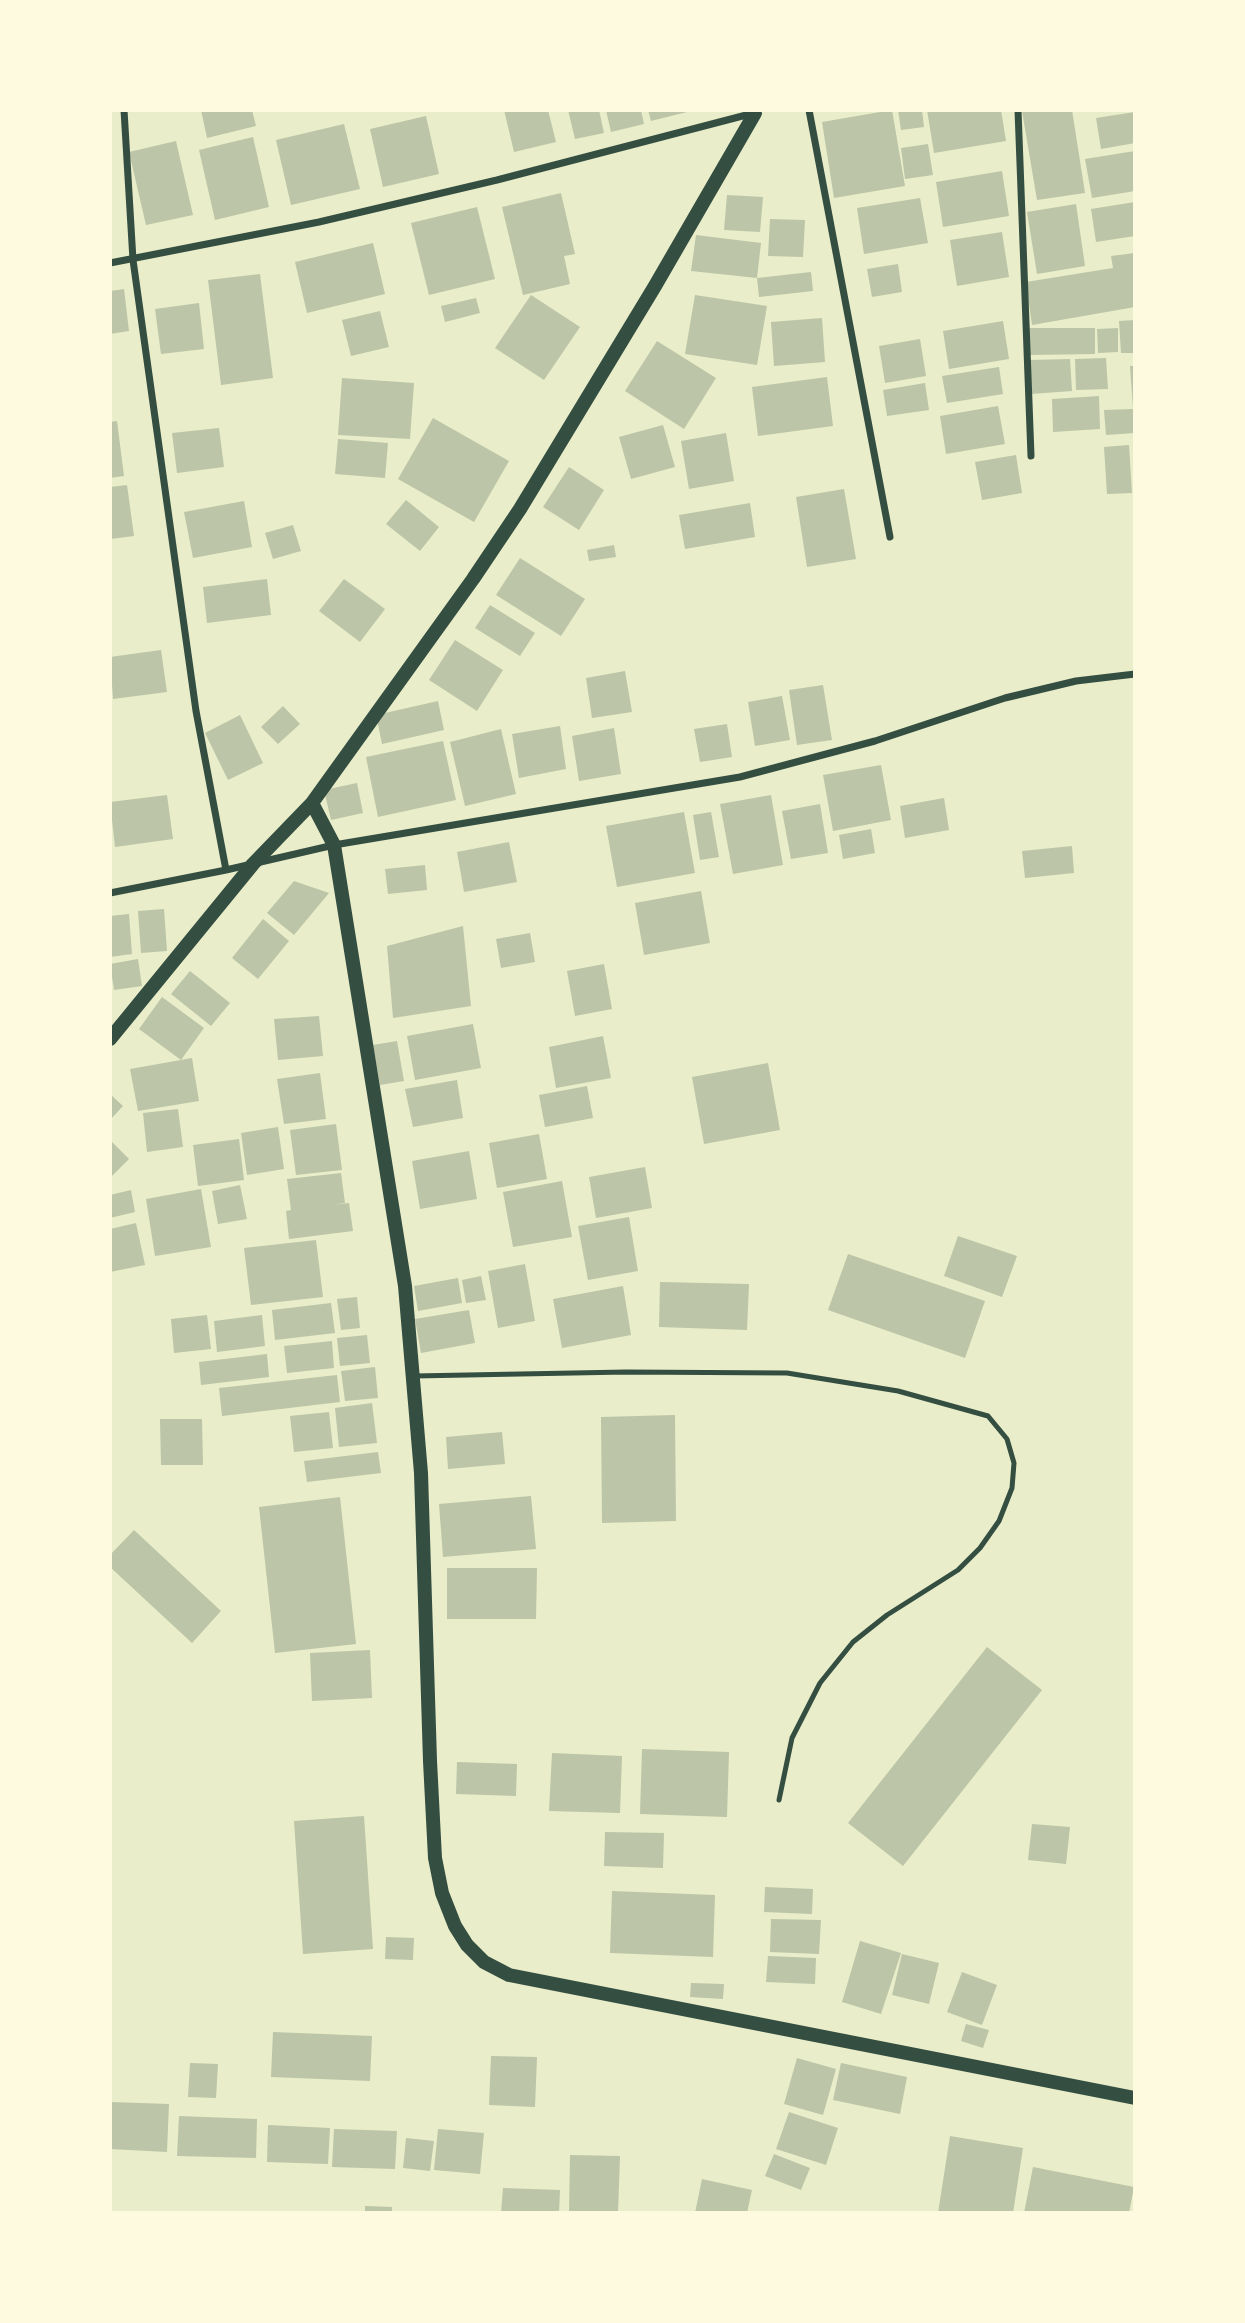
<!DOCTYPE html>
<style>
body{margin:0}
#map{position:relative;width:1245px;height:2323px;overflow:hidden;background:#e9edc9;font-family:"Roboto Condensed",sans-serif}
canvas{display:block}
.frame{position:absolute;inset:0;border:112px solid #fefae0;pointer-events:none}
</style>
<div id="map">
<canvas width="1245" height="2323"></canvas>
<div class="frame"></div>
</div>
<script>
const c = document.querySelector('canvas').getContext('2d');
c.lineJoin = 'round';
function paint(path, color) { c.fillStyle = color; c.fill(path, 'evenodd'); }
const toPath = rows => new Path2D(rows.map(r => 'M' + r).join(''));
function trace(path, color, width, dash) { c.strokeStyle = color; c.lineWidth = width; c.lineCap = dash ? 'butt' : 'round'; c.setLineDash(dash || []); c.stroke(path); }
const building = toPath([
 [201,110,252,110,256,126,207,138],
 [504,110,548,110,556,142,514,152],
 [568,110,599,110,604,133,575,139],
 [606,110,641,110,644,124,611,132],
 [648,110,691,110,691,111,651,121],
 [892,110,905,186,834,198,822,122],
 [898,110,922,110,924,127,901,130],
 [927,110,1001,110,1006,141,934,153],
 [1072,110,1085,193,1037,200,1022,111],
 [1135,112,1135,143,1101,149,1096,118],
 [426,116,439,174,383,187,370,129],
 [344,124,360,189,291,205,276,140],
 [253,137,269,207,215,220,199,150],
 [176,141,193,215,146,225,129,152],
 [928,144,933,175,905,179,901,148],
 [1135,151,1135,191,1092,198,1085,159],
 [1002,171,1009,216,943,227,936,182],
 [561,193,575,254,564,256,570,284,523,295,502,207],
 [727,195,763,197,760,232,724,230],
 [920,198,928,243,864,254,857,208],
 [1135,202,1135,236,1096,242,1091,209],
 [1076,204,1085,266,1037,274,1027,212],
 [477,207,495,279,429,295,411,223],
 [770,219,805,220,803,257,768,256],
 [1002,232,1009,277,957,286,950,240],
 [696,235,761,243,757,278,691,271],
 [373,243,385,294,307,313,295,262],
 [1135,253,1135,307,1032,325,1026,282,1113,268,1111,256],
 [898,264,902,292,872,297,867,269],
 [811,272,813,291,759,297,757,278],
 [260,274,273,378,221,385,208,280],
 [124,289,129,331,110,334,110,291],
 [531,295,580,327,544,380,495,348],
 [695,295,767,306,757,365,685,354],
 [476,298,480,313,445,322,441,306],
 [199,303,204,349,161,354,155,309],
 [380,311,389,347,351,356,342,320],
 [822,318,825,362,774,366,771,322],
 [1135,320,1135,353,1121,353,1119,321],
 [1003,321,1009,359,949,369,943,331],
 [1029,328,1095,328,1095,354,1029,355],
 [1118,328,1118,352,1098,353,1097,329],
 [920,339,926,376,885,383,879,346],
 [657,341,716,378,684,429,625,391],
 [1106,358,1108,389,1076,390,1075,359],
 [1070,359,1072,391,1031,394,1030,360],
 [1130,366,1135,366,1135,433,1106,435,1104,410,1133,409],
 [999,367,1003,394,947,403,942,376],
 [827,377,833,426,758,436,752,387],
 [342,378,414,383,410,439,338,435],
 [925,383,929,410,887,416,883,390],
 [1099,396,1100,429,1053,432,1052,399],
 [998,406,1005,444,946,454,940,416],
 [433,418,509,461,474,522,398,479],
 [117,421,124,476,110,478,110,422],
 [663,425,675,467,631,479,619,437],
 [219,428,224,467,177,473,172,433],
 [726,433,734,481,689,489,681,441],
 [338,439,388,443,385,478,335,474],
 [1129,445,1132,493,1107,494,1104,447],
 [1016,455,1022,493,982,500,975,462],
 [569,467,604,490,579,530,543,507],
 [127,485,134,536,110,539,110,487],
 [844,489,856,559,807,567,796,497],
 [406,500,439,527,420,551,386,524],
 [244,501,252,547,193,558,184,512],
 [750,503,755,537,685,549,679,515],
 [293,525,301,551,273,559,265,533],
 [614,545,616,557,589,561,587,550],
 [520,558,585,599,561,636,496,595],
 [267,579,271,615,207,623,203,587],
 [344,579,385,609,360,642,319,611],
 [490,605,535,633,520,656,475,628],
 [455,640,503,670,477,711,429,680],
 [161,650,167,692,113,699,110,657],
 [625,671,632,712,592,718,586,678],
 [823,685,832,740,797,745,789,690],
 [782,696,790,740,755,746,748,702],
 [438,701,444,730,382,744,376,715],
 [283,706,300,724,278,744,261,727],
 [240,715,263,763,228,780,205,733],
 [727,724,732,757,700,762,694,729],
 [560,726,566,769,519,778,512,734],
 [614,728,621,774,579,781,572,736],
 [501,729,516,794,465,806,450,742],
 [443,741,456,800,378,817,366,757],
 [881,765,891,820,833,831,823,775],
 [357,783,363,813,331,820,324,790],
 [167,795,173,839,115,847,110,802],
 [771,795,783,865,733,874,720,804],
 [944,798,949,830,905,838,900,806],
 [820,804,828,853,791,859,782,811],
 [684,812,695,873,617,887,606,826],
 [711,812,719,857,700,860,693,815],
 [871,829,875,853,843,859,839,835],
 [509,842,517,882,464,892,457,852],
 [1072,846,1074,873,1025,878,1022,851],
 [425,865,427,890,388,894,385,869],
 [294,881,329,893,294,935,267,913],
 [701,891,710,943,644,955,635,903],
 [164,909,167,951,141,953,138,911],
 [129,914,132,954,110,957,110,916],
 [263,919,289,941,258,979,232,958],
 [463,926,471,1006,393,1018,387,946],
 [530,933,535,962,501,968,496,939],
 [138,959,142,986,114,990,110,964],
 [604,964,612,1009,575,1016,567,971],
 [190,971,230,1003,211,1026,171,994],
 [162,997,204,1028,181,1060,139,1029],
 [319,1016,323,1056,278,1060,274,1019],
 [473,1024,481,1068,415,1080,407,1036],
 [603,1036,611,1078,556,1088,549,1047],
 [397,1041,404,1081,380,1085,373,1045],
 [192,1058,199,1101,138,1111,130,1069],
 [768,1063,780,1130,704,1144,692,1077],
 [320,1073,326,1119,284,1124,277,1079],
 [457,1080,463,1118,413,1127,405,1089],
 [587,1086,593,1118,545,1127,539,1095],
 [110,1094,123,1106,110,1120],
 [178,1109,183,1147,147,1152,143,1113],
 [336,1124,342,1170,296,1175,290,1130],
 [278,1127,284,1169,247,1175,241,1133],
 [539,1134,547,1179,497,1188,489,1143],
 [239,1139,244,1180,198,1186,193,1145],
 [110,1140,129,1159,110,1178],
 [469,1151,477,1199,420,1209,412,1161],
 [645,1167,652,1208,596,1218,589,1177],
 [341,1173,345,1203,333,1205,349,1203,353,1231,289,1239,286,1211,291,1210,287,1179],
 [562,1181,572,1237,513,1247,503,1192],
 [240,1185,247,1219,218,1224,212,1191],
 [201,1189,211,1247,155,1256,146,1199],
 [131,1190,135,1212,110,1218,110,1195],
 [629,1217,638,1271,588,1280,578,1226],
 [136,1223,145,1265,110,1272,110,1229],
 [958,1236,1017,1256,1002,1297,944,1276],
 [316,1240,323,1297,251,1305,244,1248],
 [848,1254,985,1301,965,1358,828,1310],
 [525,1264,535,1321,498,1328,488,1271],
 [481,1276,486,1300,466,1303,462,1280],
 [458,1278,462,1303,418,1311,414,1286],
 [660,1282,749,1284,747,1330,659,1327],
 [623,1286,631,1335,562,1348,553,1299],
 [357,1297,360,1328,341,1330,337,1299],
 [331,1303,335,1333,275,1340,272,1310],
 [469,1310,475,1343,421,1353,415,1319],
 [207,1315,211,1349,174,1353,171,1319],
 [262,1315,265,1346,217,1352,214,1321],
 [367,1335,370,1363,340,1366,337,1338],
 [332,1341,334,1368,287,1373,284,1346],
 [267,1354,269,1377,201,1385,199,1362],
 [375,1367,378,1398,345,1401,341,1371],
 [337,1375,340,1402,222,1416,219,1388],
 [372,1403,377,1443,339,1447,335,1408],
 [329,1412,333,1448,294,1452,290,1416],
 [675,1415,676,1521,602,1523,601,1417],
 [160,1419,202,1419,203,1465,161,1465],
 [502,1432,505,1464,448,1469,446,1437],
 [378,1452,381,1473,307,1482,304,1461],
 [531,1496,536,1549,443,1557,439,1504],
 [340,1497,356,1644,275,1653,259,1507],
 [134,1530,221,1611,192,1643,110,1567,110,1555],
 [447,1568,537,1568,536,1619,447,1619],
 [987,1647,1042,1690,903,1866,848,1823],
 [370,1650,372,1698,312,1701,310,1653],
 [642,1749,729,1752,727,1817,640,1814],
 [552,1753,622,1756,620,1813,549,1811],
 [457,1762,517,1764,516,1796,456,1794],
 [364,1816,373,1949,303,1954,294,1821],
 [1032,1824,1070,1827,1066,1864,1028,1860],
 [605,1832,664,1833,663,1868,604,1866],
 [765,1887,813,1889,812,1914,764,1912],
 [612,1891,715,1895,713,1957,610,1953],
 [771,1919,821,1920,819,1954,770,1952],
 [386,1937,414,1938,413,1960,385,1959],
 [860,1941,901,1953,881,2014,842,2002],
 [902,1954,939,1963,929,2004,892,1995],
 [768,1956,816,1958,815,1984,766,1982],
 [962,1972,997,1985,982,2025,947,2012],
 [691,1983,724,1984,723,1999,690,1997],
 [966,2024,989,2030,983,2048,961,2041],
 [273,2032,372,2036,370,2081,271,2077],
 [491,2056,537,2057,535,2107,489,2105],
 [797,2058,836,2069,823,2115,784,2104],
 [190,2063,218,2064,216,2098,188,2097],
 [841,2063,907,2077,900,2114,833,2100],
 [110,2102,169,2104,167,2152,110,2149],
 [789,2112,838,2128,826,2165,776,2149],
 [179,2116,257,2119,256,2158,177,2156],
 [268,2125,330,2128,328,2164,267,2162],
 [334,2129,397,2131,395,2169,332,2167],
 [438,2129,484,2133,480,2174,434,2170],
 [950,2136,1023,2148,1013,2213,938,2213],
 [406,2138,434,2141,430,2171,403,2168],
 [774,2154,810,2168,801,2190,765,2176],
 [570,2155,620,2156,618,2213,569,2213],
 [1033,2167,1134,2187,1129,2213,1024,2213],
 [702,2179,752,2190,747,2213,695,2213],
 [503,2188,560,2190,559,2213,501,2213],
 [365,2206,392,2207,392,2213,365,2213]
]);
const service = toPath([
 [414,1376,626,1372,787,1373,898,1391,988,1416,1007,1439,1014,1463,1012,1488,999,1521,980,1548,958,1570,887,1615,853,1642,820,1683,792,1738,779,1800]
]);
const minor = toPath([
 [124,110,133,260,196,711,226,870],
 [809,110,890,537],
 [1018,110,1031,456],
 [110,263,319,222,497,180,754,113],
 [110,893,226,870,334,845,740,777,875,741,1005,698,1076,681,1135,674]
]);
const secondary = toPath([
 [312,803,334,845,405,1286,421,1473,430,1761,435,1858,442,1893,455,1926,467,1945,484,1962,509,1975,1135,2098],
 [110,1039,253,864,312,803,473,579,520,509,655,286,755,113,754,110]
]);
paint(building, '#bcc5a7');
trace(service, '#344e41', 5);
trace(minor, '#344e41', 7);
trace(secondary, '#344e41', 14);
</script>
